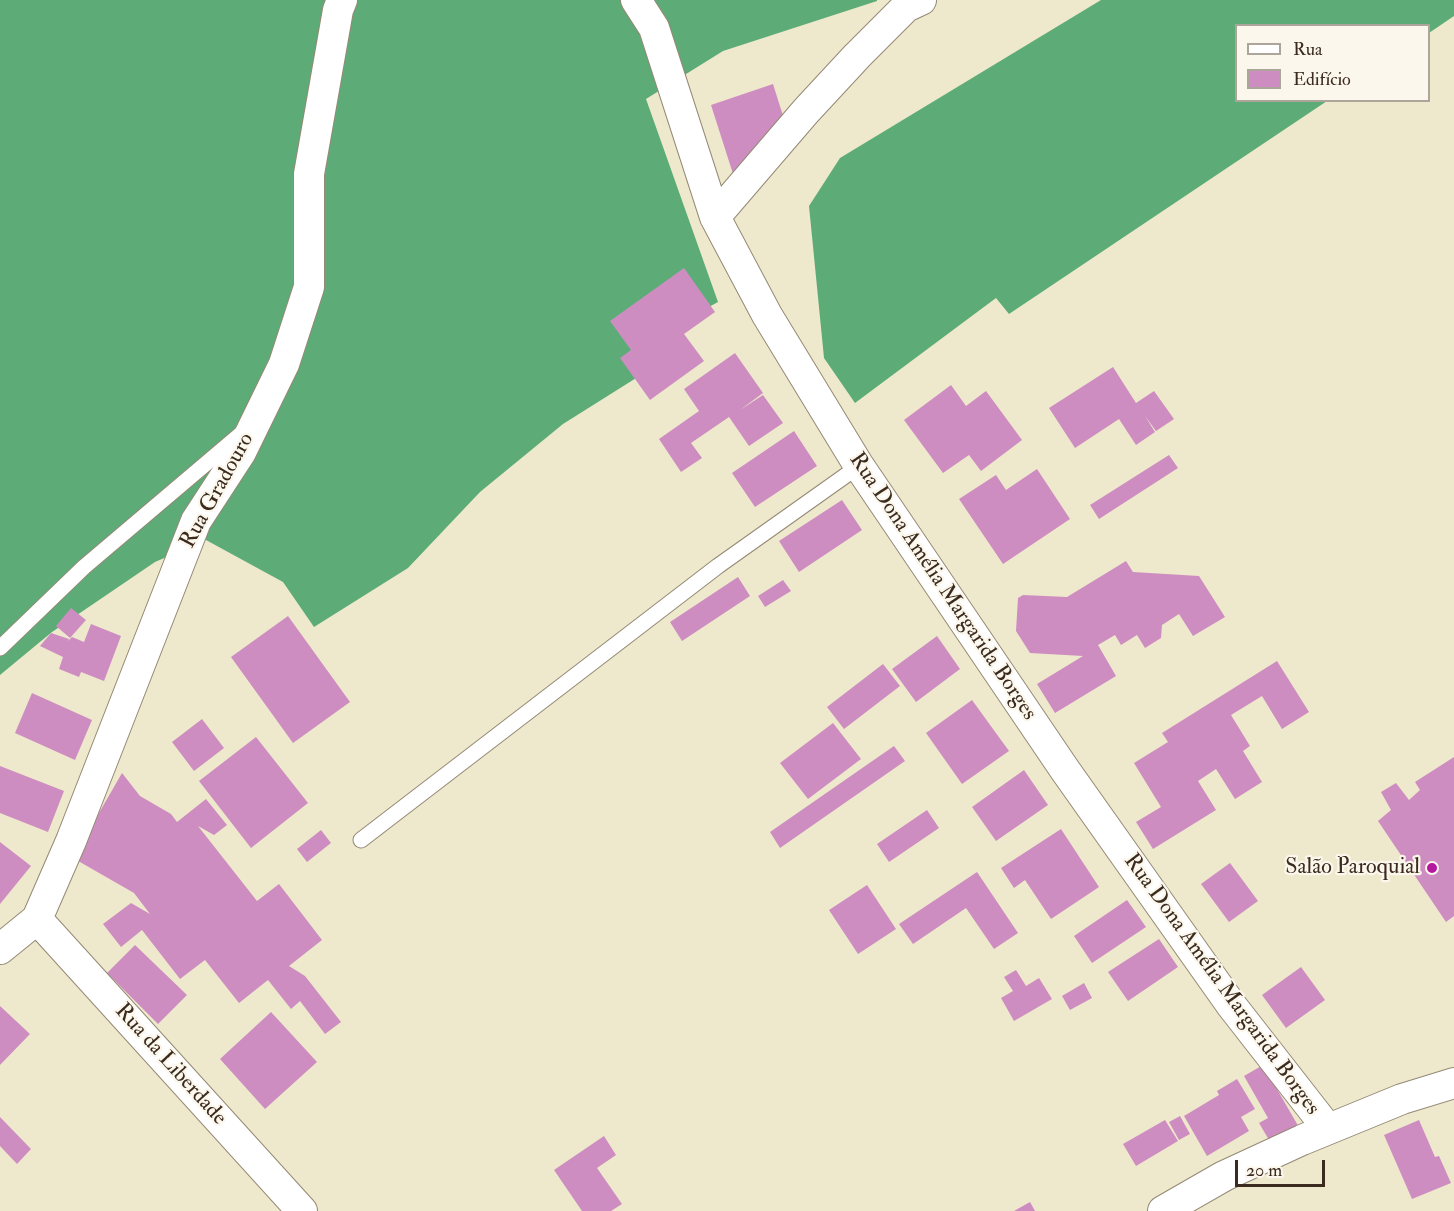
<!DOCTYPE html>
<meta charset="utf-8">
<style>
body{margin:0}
#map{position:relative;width:1454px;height:1211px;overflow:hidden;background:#eee8cc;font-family:"IM FELL Double Pica",serif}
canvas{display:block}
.legend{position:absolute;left:1235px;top:24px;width:195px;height:78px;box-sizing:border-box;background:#fbf7ec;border:2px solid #aea59a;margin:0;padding:8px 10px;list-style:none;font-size:18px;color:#3b2a1e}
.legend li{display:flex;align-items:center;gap:12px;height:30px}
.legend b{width:30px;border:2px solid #aea59a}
.scale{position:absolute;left:1235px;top:1160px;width:90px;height:27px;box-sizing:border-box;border:3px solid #3b2a1e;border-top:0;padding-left:8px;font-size:18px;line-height:21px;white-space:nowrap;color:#3b2a1e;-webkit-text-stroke:4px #fbf7ec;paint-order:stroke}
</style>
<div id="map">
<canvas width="1454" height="1211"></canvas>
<ul class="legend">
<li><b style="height:8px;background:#fff"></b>Rua</li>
<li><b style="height:16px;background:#ce8dc1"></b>Edifício</li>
</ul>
<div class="scale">20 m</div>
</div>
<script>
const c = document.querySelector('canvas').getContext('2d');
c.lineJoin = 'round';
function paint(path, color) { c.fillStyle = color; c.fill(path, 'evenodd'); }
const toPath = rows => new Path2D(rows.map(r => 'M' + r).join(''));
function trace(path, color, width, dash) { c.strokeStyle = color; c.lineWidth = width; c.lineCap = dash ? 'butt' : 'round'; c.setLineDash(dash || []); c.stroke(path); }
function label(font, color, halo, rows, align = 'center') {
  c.font = font + ' "IM FELL Double Pica",serif'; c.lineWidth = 4.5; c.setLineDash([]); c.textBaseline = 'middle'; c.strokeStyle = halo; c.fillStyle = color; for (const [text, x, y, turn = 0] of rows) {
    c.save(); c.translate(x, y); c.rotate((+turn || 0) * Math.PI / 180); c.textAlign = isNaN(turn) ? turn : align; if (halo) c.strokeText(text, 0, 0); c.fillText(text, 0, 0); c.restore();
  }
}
const forest = toPath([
 [0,0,877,0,877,1,723,51,646,99,718,302,657,335,660,363,563,424,480,492,408,568,314,627,283,582,206,540,155,562,52,632,0,675],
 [1101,0,1454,0,1454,16,1429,33,1428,26,1236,26,1236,100,1327,101,1009,314,996,298,855,403,824,358,809,206,840,158]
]);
const building = toPath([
 [773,84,785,122,734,177,711,105],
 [684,268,715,312,684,334,704,361,650,400,620,358,631,350,610,321],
 [735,353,763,393,740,410,763,395,783,423,749,446,729,417,691,443,702,458,681,472,659,439,699,411,684,389],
 [1113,367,1136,403,1154,391,1174,419,1156,431,1145,416,1155,432,1136,445,1119,419,1075,448,1049,408],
 [951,385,966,406,986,391,1022,440,981,471,969,455,943,473,904,420],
 [794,431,817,466,755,507,732,473],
 [1169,455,1178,468,1099,519,1090,505],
 [1037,469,1070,519,1003,564,959,499,996,475,1006,490],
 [842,500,862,530,799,572,779,541],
 [1126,561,1133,572,1199,576,1225,617,1193,636,1179,614,1162,625,1161,638,1145,648,1137,635,1121,645,1115,635,1098,645,1116,676,1055,713,1037,684,1083,656,1030,653,1016,631,1018,598,1023,595,1067,597],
 [738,577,750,596,682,641,670,622],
 [783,580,791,591,765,607,758,596],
 [71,608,86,620,70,638,56,626],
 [288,616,350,702,293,743,231,657],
 [91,624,121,636,104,681,81,672,79,677,59,669,63,657,40,646,51,633,69,639,68,641,72,637,84,642],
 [937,636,960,669,916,702,892,669],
 [1277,661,1309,712,1282,729,1262,696,1231,715,1250,746,1243,751,1262,782,1235,799,1216,769,1198,781,1216,810,1153,849,1136,822,1161,807,1134,763,1168,742,1162,733],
 [883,664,900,686,844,729,827,707],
 [32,693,92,720,75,760,15,733],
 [972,700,1009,751,962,784,926,733],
 [202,719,224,748,194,771,172,742],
 [833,723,861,759,808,799,780,763],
 [256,737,308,803,251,848,199,781],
 [894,746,905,761,780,848,770,832],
 [1454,757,1454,916,1446,922,1378,821,1391,810,1381,792,1396,783,1409,800,1420,790,1415,782],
 [0,766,64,791,48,832,0,813],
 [1024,770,1048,805,996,841,972,807],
 [122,773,140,796,171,814,177,822,206,799,227,825,214,835,198,826,257,901,279,884,322,940,289,966,305,976,341,1022,325,1034,300,1001,291,1009,268,980,239,1003,205,960,180,979,142,930,121,947,103,924,131,903,150,914,134,893,73,858],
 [927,810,939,828,889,862,877,844],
 [1061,829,1099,887,1051,919,1025,880,1014,888,1001,868],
 [321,830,331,843,307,862,297,849],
 [0,842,31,866,0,904],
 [1230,863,1258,901,1229,922,1201,884],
 [977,872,1018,933,994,949,966,908,913,944,899,924],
 [867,885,896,929,858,954,829,910],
 [1127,900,1146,927,1092,963,1074,936],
 [1159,939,1178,967,1128,1001,1108,972],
 [135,945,187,995,158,1024,107,973],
 [1301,967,1325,1000,1286,1028,1262,995],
 [1016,970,1026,986,1039,978,1052,999,1014,1021,1001,998,1013,991,1004,977],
 [1084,983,1092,998,1070,1010,1062,996],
 [0,1006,30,1034,0,1065],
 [271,1012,317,1062,265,1109,220,1059],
 [1263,1065,1300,1129,1272,1145,1259,1123,1268,1118,1244,1076],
 [1237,1079,1255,1109,1241,1117,1249,1131,1207,1156,1184,1116,1219,1095,1217,1091],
 [1180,1116,1190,1134,1179,1140,1169,1122],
 [0,1117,31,1149,17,1164,0,1146],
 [1165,1120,1178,1141,1136,1166,1123,1144],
 [1419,1120,1435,1157,1439,1156,1451,1183,1412,1199,1384,1135],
 [604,1136,616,1155,597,1168,622,1204,611,1211,582,1211,554,1170],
 [1030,1202,1035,1211,1014,1211]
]);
const service = toPath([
 [0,648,84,567,242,433],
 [361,840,718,566,859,466]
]);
const minor = toPath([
 [636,0,654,28,715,217,767,315,859,466,1065,770,1232,1006,1328,1129],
 [715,217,806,111,857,56,906,7,921,0],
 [37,919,302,1211],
 [0,949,37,919,71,841,196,521,241,452,284,364,309,287,309,174,338,10,342,0],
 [1163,1211,1224,1176,1302,1140,1402,1099,1454,1083]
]);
const markers = [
 [1432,868,6,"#b5179e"]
];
const streetNames = [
 ["Rua Gradouro",218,491,-61],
 ["Rua Dona Amélia Margarida Borges",942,587,56],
 ["Rua Dona Amélia Margarida Borges",1221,985,54],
 ["Rua da Liberdade",170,1065,48]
];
const poiNames = [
 ["Salão Paroquial",1420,868]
];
paint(forest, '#5dac78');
paint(building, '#ce8dc1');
trace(service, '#948975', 17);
trace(minor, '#948975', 32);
trace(service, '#fff', 15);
trace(minor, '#fff', 30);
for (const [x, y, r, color] of markers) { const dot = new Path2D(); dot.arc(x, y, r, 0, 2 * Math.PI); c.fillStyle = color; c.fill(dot); trace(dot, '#fbf7ec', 2); }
label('22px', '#3b2a1e', '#fbf7ec', streetNames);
label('22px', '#3b2a1e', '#fbf7ec', poiNames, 'right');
</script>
